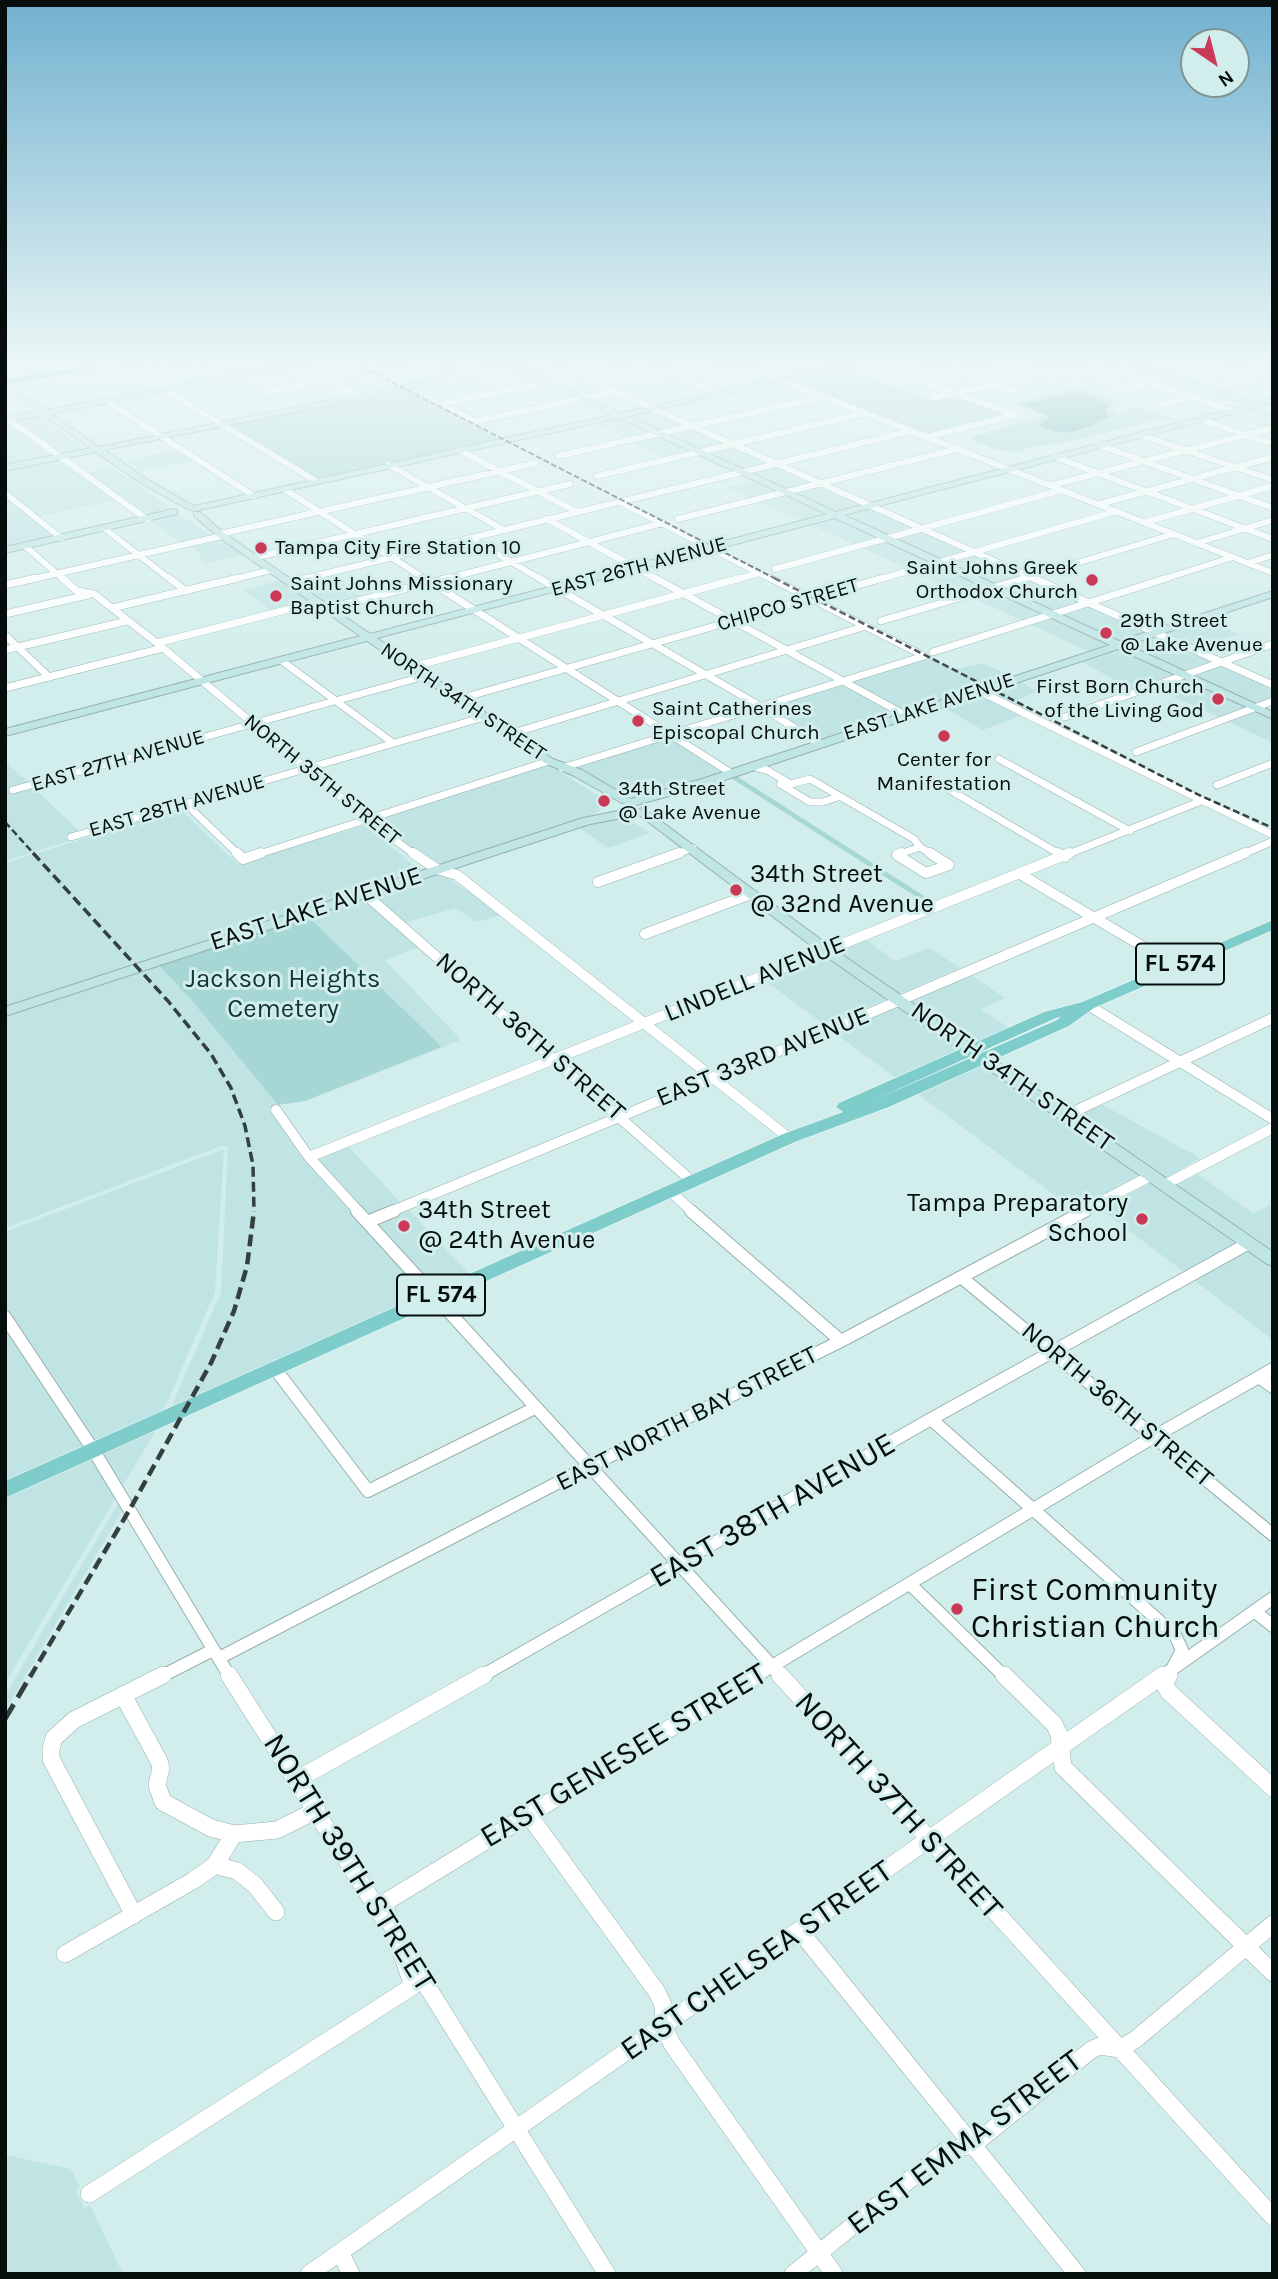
<!DOCTYPE html>
<style>
body{margin:0}
#map{position:relative;width:1278px;height:2279px;overflow:hidden;background:#d2eeec;font-family:Karla,sans-serif}
canvas{display:block}
.frame{position:absolute;inset:0;border:7px solid #050d0d;pointer-events:none}
.north{position:absolute;left:1180px;top:28px;width:70px;height:70px;box-sizing:border-box;background:#d2eeec;border:2px solid #809493;border-radius:50%;rotate:145deg;font-size:19px;font-weight:700;line-height:28px;text-align:center;color:#050d0d}
.north::after{content:'';display:block;margin:auto;width:24px;height:32px;background:#ca3a57;clip-path:polygon(50% 0,100% 100%,50% 72%,0 100%)}
</style>
<div id="map">
<canvas width="1278" height="2279"></canvas>
<div class="frame"></div>
<div class="north">N</div>
</div>
<script>
const c = document.querySelector('canvas').getContext('2d');
c.lineJoin = 'round';
function paint(path, color) { c.fillStyle = color; c.fill(path, 'evenodd'); }
const toPath = rows => new Path2D(rows.map(r => 'M' + r).join(''));
function trace(path, color, width, dash) { c.strokeStyle = color; c.lineWidth = width; c.lineCap = dash ? 'butt' : 'round'; c.setLineDash(dash || []); c.stroke(path); }
function label(font, color, halo, rows, align = 'center') {
  c.font = font + ' Karla,sans-serif'; c.lineWidth = 6; c.setLineDash([]); c.textBaseline = 'middle'; c.strokeStyle = halo; c.fillStyle = color; for (const [text, x, y, turn = 0] of rows) {
    c.save(); c.translate(x, y); c.rotate((+turn || 0) * Math.PI / 180); c.textAlign = isNaN(turn) ? turn : align; if (halo) c.strokeText(text, 0, 0); c.fillText(text, 0, 0); c.restore();
  }
}
const built = toPath([
 [1254,406,1273,412,1273,426,1267,428,1226,414],
 [652,410,687,426,658,432,626,416],
 [35,416,39,418,89,451,60,456,9,419],
 [621,417,653,433,626,439,593,423],
 [5,418,116,500,31,518,54,537,5,547],
 [691,428,729,444,699,451,662,434],
 [657,435,694,452,665,459,629,441],
 [733,446,772,463,741,470,703,453],
 [180,449,197,460,139,471,127,460],
 [776,465,817,483,786,491,745,472],
 [112,467,210,535,209,537,181,543,84,473],
 [756,480,781,492,751,499,727,488],
 [821,485,867,505,836,513,790,493],
 [785,494,831,515,804,522,755,501],
 [871,507,919,529,887,537,841,515],
 [836,517,882,538,855,545,809,524],
 [924,531,971,552,939,561,892,539],
 [220,539,243,555,205,564,197,558,203,555,188,545],
 [887,540,934,562,909,569,860,547],
 [976,554,1025,576,994,586,945,563],
 [939,564,989,587,965,594,914,571],
 [327,573,365,599,328,608,290,582],
 [1031,579,1084,602,1052,612,1000,588],
 [282,580,312,602,273,612,243,590],
 [994,590,1047,614,1024,621,970,597],
 [1090,605,1150,632,1118,643,1058,615],
 [1053,617,1113,644,1089,652,1029,624],
 [1206,618,1238,634,1195,648,1161,633],
 [1156,635,1216,662,1184,673,1124,645],
 [1119,647,1179,675,1133,690,1080,661],
 [930,656,953,670,983,663,1013,677,905,712,849,681],
 [1222,665,1273,687,1273,698,1255,705,1191,676],
 [1186,678,1250,707,1220,718,1155,688],
 [1019,680,1037,692,1015,701,1036,710,1028,713,985,692],
 [843,683,899,714,818,740,766,707],
 [979,694,1022,715,983,730,941,706],
 [1257,710,1273,718,1273,743,1227,721],
 [667,737,725,773,636,799,570,769],
 [5,761,29,783,8,789,10,793,33,787,80,832,66,836,68,840,85,836,5,861],
 [548,764,603,799,607,804,606,807,584,819,437,866,426,863,374,820],
 [180,809,238,864,365,825,418,869,5,1008,5,863],
 [617,818,632,821,650,833,608,848,578,827],
 [440,873,493,908,502,915,476,922,456,908,404,923,372,895],
 [364,897,420,947,385,960,461,1040,442,1047,308,916],
 [865,939,895,961,930,948,960,968,899,994,834,951],
 [826,954,891,997,825,1025,763,979],
 [158,964,192,1001,278,1105,269,1109,301,1156,426,1296,169,1412,221,1292,228,1147,221,1146,5,1228,5,1016],
 [968,973,1005,998,981,1009,1009,1028,970,1045,906,999],
 [899,1003,962,1048,896,1078,832,1031],
 [982,1063,1143,1174,1075,1210,916,1093],
 [1101,1104,1200,1158,1165,1179,1075,1116],
 [348,1146,401,1203,369,1216,317,1158],
 [224,1149,215,1292,153,1435,5,1683,5,1232],
 [1197,1174,1253,1213,1273,1204,1273,1253,1174,1185],
 [1153,1181,1240,1242,1184,1272,1100,1209],
 [408,1209,471,1276,437,1291,376,1223],
 [1250,1249,1273,1265,1273,1340,1194,1280],
 [118,1504,122,1511,5,1711,5,1695],
 [5,2155,71,2169,80,2187,76,2191,84,2208,90,2205,123,2274,5,2274]
]);
const green = toPath([
 [845,369,935,400,960,394,1021,416,937,437,790,381],
 [1070,389,1080,389,1115,399,1122,403,1114,410,1122,414,1127,415,1128,408,1138,407,1169,417,1064,443,1030,447,1019,452,997,450,972,440,975,436,1040,417,1041,414,1016,405,1018,402],
 [405,390,500,440,318,479,227,425],
 [735,775,935,903,929,905,731,778],
 [308,916,442,1047,305,1101,278,1105,192,1001,158,964]
]);
const water = toPath([
 [1076,392,1109,403,1105,412,1110,416,1089,427,1067,433,1053,431,1038,425,1048,419,1048,415,1021,405]
]);
const streetFar4 = toPath([
 [131,367,168,389],
 [204,367,225,379],
 [303,367,360,397],
 [560,367,1037,580],
 [655,367,720,394],
 [748,367,1273,573],
 [848,367,885,380,942,368,964,372,985,367],
 [1041,367,1076,378,1116,369],
 [1230,367,1257,375],
 [1110,370,1233,411],
 [380,371,399,367],
 [961,373,1016,391],
 [143,374,182,367],
 [907,376,1015,415],
 [681,378,733,367],
 [434,381,512,367],
 [165,390,316,481],
 [1207,390,1259,376,1272,367],
 [1116,391,1148,383],
 [262,393,356,375],
 [932,398,1078,367],
 [106,401,254,496],
 [441,404,623,367],
 [441,404,476,421,615,392],
 [1162,404,1192,397],
 [8,419,148,520],
 [1200,419,1273,444],
 [1141,435,1273,480],
 [927,437,1015,415],
 [1099,445,1273,508],
 [459,450,577,512],
 [558,456,823,397],
 [1055,457,1273,539],
 [389,465,504,530],
 [597,476,866,413],
 [1052,485,1273,428],
 [284,489,427,580],
 [5,493,61,538],
 [620,502,773,580],
 [1100,504,1273,457],
 [547,519,658,580],
 [678,519,958,449],
 [1146,522,1273,486],
 [105,529,171,580],
 [220,534,536,463],
 [470,538,542,580],
 [1197,543,1273,520],
 [25,546,64,580],
 [253,558,570,484],
 [1248,563,1273,555],
 [775,569,1062,490],
 [29,580,222,536],
 [231,580,271,570],
 [299,580,911,431],
 [441,580,663,523],
 [734,580,759,573],
 [877,580,1117,511],
 [1020,580,1174,534],
 [1161,580,1233,557]
]);
const streetFar3 = toPath([
 [62,578,77,591,94,594,157,643,367,819,415,855],
 [169,578,186,591],
 [424,578,731,773],
 [539,578,760,706,818,743],
 [655,578,905,715],
 [770,578,924,656],
 [1033,578,1273,685],
 [289,582,306,578],
 [5,585,36,578],
 [112,608,238,578],
 [326,609,448,578],
 [5,614,88,595],
 [881,621,1026,578],
 [5,635,49,677],
 [157,643,317,602],
 [5,650,127,621],
 [933,652,1167,578],
 [282,661,393,743],
 [412,667,741,578],
 [5,688,163,648],
 [979,691,1273,835],
 [459,699,883,578],
 [1065,717,1273,644],
 [510,734,866,626],
 [1136,752,1273,701],
 [999,759,1130,831],
 [562,768,924,656],
 [758,768,767,770,791,784,810,779,914,839,920,847],
 [936,782,1061,855],
 [780,784,810,802,823,802,838,797],
 [1217,785,1273,763],
 [13,790,425,676],
 [186,804,239,855],
 [71,837,484,717],
 [920,847,933,855],
 [256,855,549,761],
 [674,855,693,848],
 [897,855,920,847],
 [1066,855,1201,801],
 [1241,855,1273,841]
]);
const streetFar2 = toPath([
 [237,853,243,859,261,853],
 [413,853,437,869,457,875,789,1138],
 [902,853,897,855,926,873,949,865,930,853],
 [1058,853,1065,857],
 [1020,874,1176,966],
 [598,882,679,853],
 [365,894,693,1182],
 [645,934,751,894],
 [1088,1005,1273,1119],
 [276,1110,309,1157,359,1212],
 [1067,1115,1273,1018],
 [309,1157,1070,853],
 [1166,1184,1273,1128],
 [671,1192,693,1212],
 [390,1212,861,1017,1245,853],
 [1082,1212,1152,1175]
]);
const streetFar1 = toPath([
 [357,1211,782,1677],
 [691,1211,841,1341],
 [367,1222,394,1211],
 [961,1277,1273,1535],
 [5,1317,94,1451,230,1677],
 [276,1370,368,1491,535,1408],
 [1259,1377,1273,1387],
 [931,1419,1175,1635,1182,1650,1168,1677],
 [911,1585,1005,1677],
 [1254,1611,1273,1626],
 [219,1658,588,1467,841,1341,1085,1211],
 [160,1677,213,1650],
 [480,1677,931,1419,1249,1243],
 [754,1677,1155,1436,1273,1369],
 [1161,1677,1273,1598]
]);
const street = toPath([
 [229,1675,384,1919],
 [780,1675,1273,2217],
 [1004,1675,1054,1724,1059,1734,1063,1767,1273,1973],
 [1169,1675,1164,1684,1169,1692,1273,1788],
 [123,1695,159,1761,161,1768,157,1785,163,1802,211,1828,234,1834,277,1830,317,1810],
 [298,1779,484,1675],
 [528,1814,657,1992,663,2005,664,2027,672,2044,834,2274],
 [215,1865,237,1871,255,1885,276,1912],
 [134,1915,51,1759,51,1749,54,1738,74,1720,163,1675],
 [799,1930,1077,2274],
 [65,1954,194,1880,215,1865,234,1834],
 [408,1956,607,2274],
 [89,2194,413,1986,384,1903,757,1675],
 [340,2252,351,2274],
 [309,2274,1163,1675],
 [793,2274,945,2151,973,2145,1091,2050,1100,2046,1120,2049,1136,2039,1273,1924]
]);
const secondary = toPath([
 [276,367,292,367,52,414,99,447,422,382,440,376,445,367,453,367,446,380,423,386,105,450,145,478,194,506,612,415,510,367,520,367,621,413,834,367,848,367,628,416,836,512,1246,405,1133,367,1144,367,1255,402,1273,398,1273,402,1258,407,844,515,1119,641,1273,591,1273,597,1128,645,1273,712,1273,719,1118,649,710,785,636,805,622,803,574,776,545,763,367,641,5,736,5,729,360,636,217,536,194,516,194,512,200,512,223,532,370,634,827,514,619,418,195,511,187,509,139,482,96,452,5,471,5,465,91,448,43,415,5,422,5,418,38,411,5,389,5,383,46,410,276,367],
 [835,518,1110,645,702,779,631,799,582,770,553,759,377,638,835,518],
 [174,509,177,510,177,514,5,553,5,547,174,509],
 [643,808,831,947,1273,1252,1273,1266,1267,1264,821,953,639,815,639,809,643,808],
 [618,811,622,812,622,818,590,824,5,1016,5,1007,583,818,618,811]
]);
const primary = toPath([
 [1273,920,1273,930,1094,1008,1069,1026,889,1107,795,1142,5,1498,5,1481,783,1134,843,1112,836,1107,839,1103,1044,1012,1082,1002,1273,920],
 [1061,1017,1057,1020,872,1101,1056,1018,1061,1017]
]);
const highway = toPath([
 [83,367,105,367,5,385,5,379,83,367]
]);
const railFar4 = toPath([
 [362,367,778,580]
]);
const railFar3 = toPath([
 [774,578,1199,795,1273,828],
 [5,822,35,855]
]);
const railFar2 = toPath([
 [33,853,168,1001,211,1054,231,1088,245,1126,253,1165,254,1212]
]);
const railFar1 = toPath([
 [30,1677,130,1509,211,1363,234,1311,247,1266,254,1211]
]);
const rail = toPath([
 [5,1719,31,1675]
]);
const markers = [
 [261,548,7,"#ca3a57"],
 [1092,580,7,"#ca3a57"],
 [276,596,7,"#ca3a57"],
 [1106,633,7,"#ca3a57"],
 [1218,699,7,"#ca3a57"],
 [638,721,7,"#ca3a57"],
 [944,736,7,"#ca3a57"],
 [604,801,7,"#ca3a57"],
 [736,890,7,"#ca3a57"],
 [1142,1219,7,"#ca3a57"],
 [404,1226,7,"#ca3a57"],
 [957,1609,7,"#ca3a57"]
];
const farPoinames = [
 ["Tampa City Fire Station 10",275,548],
 ["Saint Johns Greek",1078,568,"right"],
 ["Orthodox Church",1078,592,"right"],
 ["Saint Johns Missionary",290,584],
 ["Baptist Church",290,608],
 ["29th Street",1120,621],
 ["@ Lake Avenue",1120,645],
 ["First Born Church",1204,687,"right"],
 ["of the Living God",1204,711,"right"],
 ["Saint Catherines",652,709],
 ["Episcopal Church",652,733],
 ["Center for",944,760,"center"],
 ["Manifestation",944,784,"center"],
 ["34th Street",618,789],
 ["@ Lake Avenue",618,813]
];
const farStreetnames = [
 ["EAST 26TH AVENUE",639,567,-15],
 ["CHIPCO STREET",788,605,-16],
 ["NORTH 34TH STREET",463,702,34],
 ["EAST LAKE AVENUE",929,707,-18],
 ["EAST 27TH AVENUE",118,761,-16],
 ["NORTH 35TH STREET",322,780,39],
 ["EAST 28TH AVENUE",177,806,-16]
];
const shields = [
 [1180,964,88],
 [441,1295,88]
];
const shieldNames = [
 ["FL 574",1180,964],
 ["FL 574",441,1295]
];
const poiNames = [
 ["34th Street",750,875],
 ["@ 32nd Avenue",750,905],
 ["Tampa Preparatory",1128,1204,"right"],
 ["School",1128,1234,"right"],
 ["34th Street",418,1211],
 ["@ 24th Avenue",418,1241]
];
const streetNames = [
 ["EAST LAKE AVENUE",316,909,-18],
 ["LINDELL AVENUE",755,979,-22],
 ["NORTH 36TH STREET",530,1037,41],
 ["EAST 33RD AVENUE",763,1057,-22],
 ["NORTH 34TH STREET",1012,1077,35],
 ["NORTH 36TH STREET",1117,1405,40],
 ["EAST NORTH BAY STREET",687,1419,-27]
];
const parkNames = [
 ["Jackson Heights",283,980],
 ["Cemetery",283,1010]
];
const nearStreetnames = [
 ["EAST 38TH AVENUE",773,1511,-30],
 ["EAST GENESEE STREET",624,1756,-31],
 ["NORTH 37TH STREET",898,1806,48],
 ["NORTH 39TH STREET",349,1863,58],
 ["EAST CHELSEA STREET",757,1961,-35],
 ["EAST EMMA STREET",965,2143,-37]
];
const nearPoinames = [
 ["First Community",971,1591],
 ["Christian Church",971,1628]
];
paint(built, '#bfe4e3');
paint(green, '#a7d7d5');
paint(water, '#60acaa');
trace(streetFar4, '#96b0af', 7);
trace(streetFar3, '#96b0af', 8);
trace(streetFar2, '#96b0af', 11);
trace(streetFar1, '#96b0af', 14);
trace(street, '#96b0af', 18);
trace(secondary, '#96b0af', 2);
trace(primary, '#fff', 1);
trace(highway, '#fff', 2);
trace(streetFar4, '#fff', 6);
trace(streetFar3, '#fff', 7);
trace(streetFar2, '#fff', 10);
trace(streetFar1, '#fff', 12);
trace(street, '#fff', 17);
paint(secondary, '#bfe6e5');
paint(primary, '#7fcdcb');
paint(highway, '#2aaba9');
trace(railFar4, '#33403f', 2, [6, 2.5]);
trace(railFar3, '#33403f', 2.5, [7, 3.5]);
trace(railFar2, '#33403f', 3.5, [10, 5]);
trace(railFar1, '#33403f', 4.5, [12, 6]);
trace(rail, '#33403f', 5, [17, 8]);
const sky = c.createLinearGradient(0, 0, 0, 686);
sky.addColorStop(0, '#71b1cf');
sky.addColorStop(0.53, '#ebf7f6');
sky.addColorStop(1, '#ebf7f600');
c.fillStyle = sky;
c.fillRect(0, 0, 1278, 686);
for (const [x, y, r, color] of markers) { const dot = new Path2D(); dot.arc(x, y, r, 0, 2 * Math.PI); c.fillStyle = color; c.fill(dot); trace(dot, '#d2eeec', 2.5); }
label('21px', '#050d0d', '#d2eeec', farPoinames, 'left');
label('21px', '#050d0d', '#d2eeec', farStreetnames);
for (const [x, y, w] of shields) { const box = new Path2D(); box.roundRect(x - w / 2, y - 20.5, w, 41, 5); c.fillStyle = '#d2eeec'; c.fill(box); trace(box, '#050d0d', 2); }
label('bold 24px', '#050d0d', null, shieldNames);
label('26px', '#050d0d', '#d2eeec', poiNames, 'left');
label('26px', '#050d0d', '#d2eeec', streetNames);
label('26px', '#0f3534', '#d2eeec', parkNames);
label('32px', '#050d0d', '#d2eeec', nearStreetnames);
label('32px', '#050d0d', '#d2eeec', nearPoinames, 'left');
</script>
